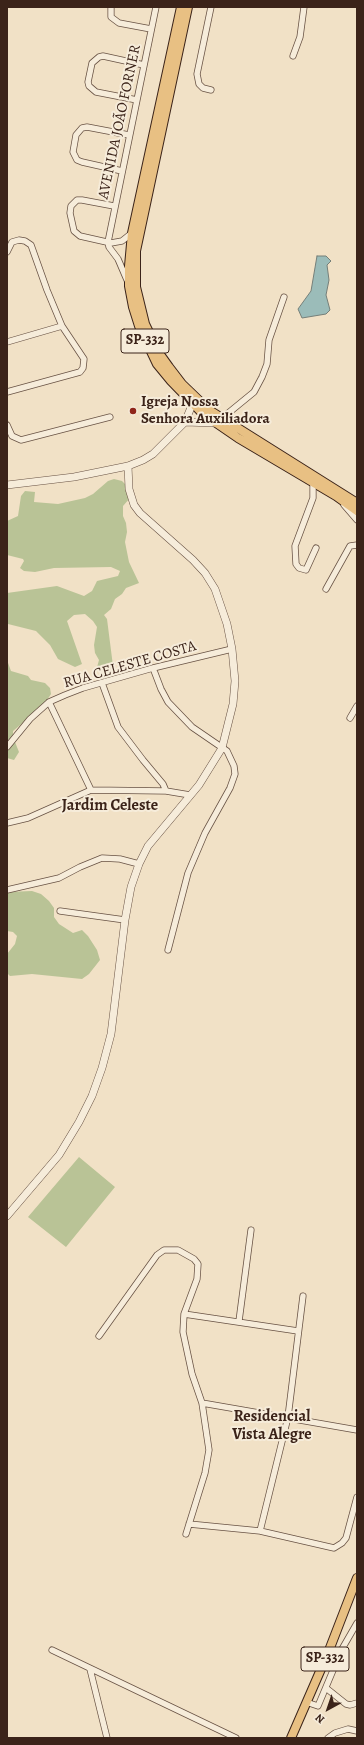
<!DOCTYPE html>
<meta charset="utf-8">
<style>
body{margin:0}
#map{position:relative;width:364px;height:1745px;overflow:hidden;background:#f1e1c6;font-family:Alegreya,serif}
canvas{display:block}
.frame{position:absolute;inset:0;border:8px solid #3b2319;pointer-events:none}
.north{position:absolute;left:308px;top:1689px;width:40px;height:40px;-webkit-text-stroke:3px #f6ecda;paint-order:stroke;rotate:220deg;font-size:11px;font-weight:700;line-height:16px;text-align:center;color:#3b2319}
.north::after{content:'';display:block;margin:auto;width:14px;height:18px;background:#3b2319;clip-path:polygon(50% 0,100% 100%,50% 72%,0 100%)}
</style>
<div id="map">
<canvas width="364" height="1745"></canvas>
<div class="frame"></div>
<div class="north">N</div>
</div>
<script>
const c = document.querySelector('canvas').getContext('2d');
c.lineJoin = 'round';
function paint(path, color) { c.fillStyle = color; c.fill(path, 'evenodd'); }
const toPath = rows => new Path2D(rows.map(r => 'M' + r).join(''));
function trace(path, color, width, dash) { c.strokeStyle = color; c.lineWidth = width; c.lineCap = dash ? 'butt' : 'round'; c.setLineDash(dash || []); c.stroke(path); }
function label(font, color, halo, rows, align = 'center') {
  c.font = font + ' Alegreya,serif'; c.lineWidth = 4; c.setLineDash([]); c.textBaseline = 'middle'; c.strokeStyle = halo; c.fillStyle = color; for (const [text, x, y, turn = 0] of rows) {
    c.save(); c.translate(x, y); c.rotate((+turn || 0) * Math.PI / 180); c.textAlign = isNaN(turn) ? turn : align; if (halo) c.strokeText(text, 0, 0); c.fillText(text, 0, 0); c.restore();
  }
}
const green = toPath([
 [114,479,122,481,126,485,130,498,123,506,123,516,126,523,127,532,125,542,129,562,139,583,126,588,122,594,115,599,111,609,104,615,107,619,113,666,110,669,96,671,99,660,95,653,94,645,97,627,93,621,85,614,74,615,67,621,82,664,75,667,58,659,50,645,36,631,8,624,7,593,57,586,84,596,92,591,97,581,118,576,120,571,111,567,54,568,35,572,24,571,20,568,24,561,23,559,7,555,7,521,18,516,21,496,25,491,35,492,34,502,58,504,85,498,93,494,108,481],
 [7,660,11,671,28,676,31,680,45,683,50,688,51,694,43,706,13,731,13,737,19,752,14,760,7,758],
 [32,891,41,894,49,901,54,908,54,917,59,924,73,933,82,930,88,936,97,950,100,960,89,974,82,979,32,974,10,976,7,973,7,954,15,944,17,936,13,932,7,931,7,892],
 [79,1157,115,1187,66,1247,28,1217]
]);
const water = toPath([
 [317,256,326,256,331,261,327,265,329,280,326,295,330,310,326,314,302,318,298,309,311,291,317,256]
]);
const minor = toPath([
 [111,7,111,17,119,23,151,29],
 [293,56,300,37,304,7],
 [211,90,203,88,199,84,197,74,211,7],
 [137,100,96,92,89,86,88,82,92,63,99,57,103,56,144,65],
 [122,171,82,162,77,160,73,152,76,135,82,128,87,127,129,135],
 [114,206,82,200,77,200,71,206,70,213,74,231,80,236,111,243,122,241,132,233],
 [7,252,12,242,19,240,25,241,31,245,47,290,62,326,84,359,83,368,80,372,7,392],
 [127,280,118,259,109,247,108,242,156,7],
 [7,342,62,326],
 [221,419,254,392,262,377,267,364,269,340,284,297],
 [7,425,12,436,21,440,110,417],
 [313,482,313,498,295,546,296,564,299,568,306,570,316,548],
 [344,505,357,520],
 [326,589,350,546,357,545],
 [153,668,161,689,168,702,192,727,227,751,234,766,235,774,230,788,205,833,188,873,168,950],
 [102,683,118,727,143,760,163,784,166,791,190,795],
 [49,702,91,790],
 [350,718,357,706],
 [7,747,30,719,49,702,65,695,83,688,153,668,232,649],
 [7,823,28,818,91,790,166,791],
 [7,890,59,878,80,867,102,858,120,859,139,864],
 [60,911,125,920],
 [184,1314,298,1331],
 [239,1321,251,1230],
 [99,1336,157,1255,164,1250,178,1250,194,1259,198,1264,197,1279,184,1314,183,1332,192,1374,202,1403,209,1450,205,1473,186,1534],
 [202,1403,357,1430],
 [189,1524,260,1531,334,1548,342,1543,346,1538,357,1497],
 [260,1531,288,1417,303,1296],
 [52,1650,236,1738],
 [90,1669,107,1738],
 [326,1688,346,1704,350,1705,357,1703],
 [306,1702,318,1706,342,1649,357,1623],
 [328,1738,335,1733,348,1729,357,1731]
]);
const tertiary = toPath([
 [185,422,214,423],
 [7,485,74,477,128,466,143,460,153,454,185,422,192,405],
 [7,1216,59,1155,79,1122,92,1096,102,1068,111,1034,125,920,131,887,139,864,148,846,199,785,222,748,233,704,235,681,232,649,227,624,215,589,205,573,193,560,140,513,134,505,129,489,128,466]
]);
const primary = toPath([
 [181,7,132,233,129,266,129,286,133,307,139,326,157,364,171,381,203,414,238,438,336,496,357,511],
 [188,7,136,251,136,287,145,324,159,353,169,367,182,384,209,410,357,503],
 [291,1738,328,1653,357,1578]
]);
const markers = [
 [133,411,4,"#8f2418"]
];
const shields = [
 [145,341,48],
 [325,1659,48]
];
const shieldNames = [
 ["SP-332",145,341],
 ["SP-332",325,1659]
];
const streetNames = [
 ["AVENIDA JOÃO FORNER",120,122,-78],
 ["RUA CELESTE COSTA",130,665,-16]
];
const poiNames = [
 ["Igreja Nossa",141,402],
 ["Senhora Auxiliadora",141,419]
];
const neighbourhoodNames = [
 ["Jardim Celeste",110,806],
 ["Residencial",272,1417],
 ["Vista Alegre",272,1435]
];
paint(green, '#b9c396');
paint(water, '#9bbcb9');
trace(water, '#757f79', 1);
trace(minor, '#685244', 7);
trace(tertiary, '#685244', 8);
trace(primary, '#3b2319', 10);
trace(minor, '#f6ecda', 5.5);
trace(tertiary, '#f6ecda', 7);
trace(primary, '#e8c083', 8);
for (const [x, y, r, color] of markers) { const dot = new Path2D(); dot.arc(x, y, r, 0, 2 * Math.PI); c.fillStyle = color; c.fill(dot); trace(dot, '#f6ecda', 1.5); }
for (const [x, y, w] of shields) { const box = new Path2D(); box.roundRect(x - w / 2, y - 12, w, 24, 3); c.fillStyle = '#f6ecda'; c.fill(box); trace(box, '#3b2319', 1); }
label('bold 14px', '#3b2319', null, shieldNames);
label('15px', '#3b2319', '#f6ecda', streetNames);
label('bold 15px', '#3b2319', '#f6ecda', poiNames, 'left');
label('bold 16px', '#3b2319', '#f6ecda', neighbourhoodNames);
</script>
